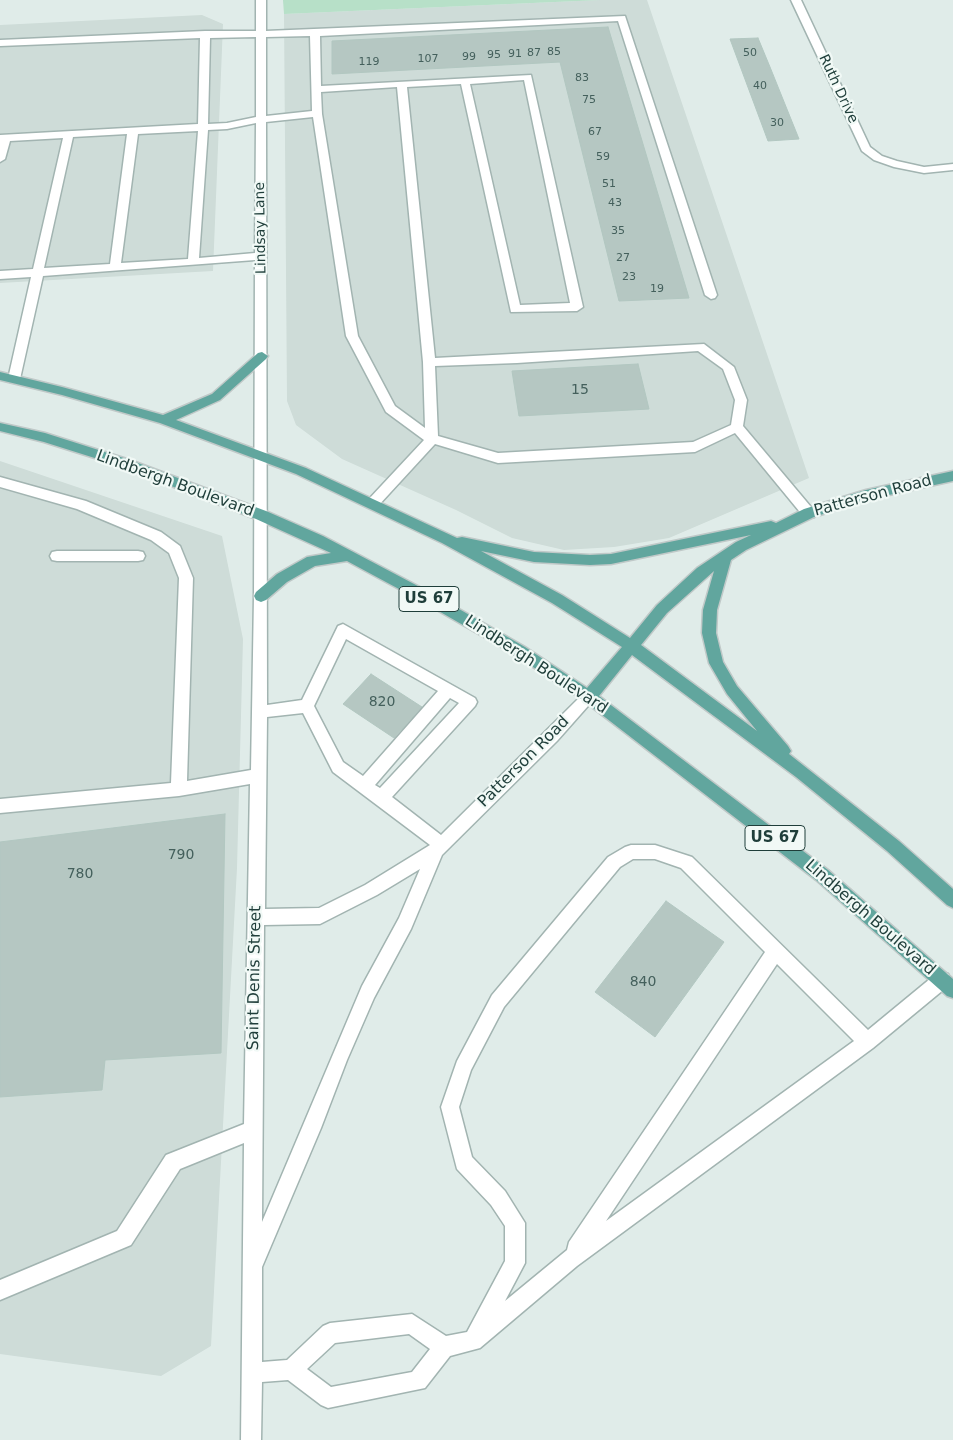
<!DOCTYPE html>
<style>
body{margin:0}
canvas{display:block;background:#e0ece9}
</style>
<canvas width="953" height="1440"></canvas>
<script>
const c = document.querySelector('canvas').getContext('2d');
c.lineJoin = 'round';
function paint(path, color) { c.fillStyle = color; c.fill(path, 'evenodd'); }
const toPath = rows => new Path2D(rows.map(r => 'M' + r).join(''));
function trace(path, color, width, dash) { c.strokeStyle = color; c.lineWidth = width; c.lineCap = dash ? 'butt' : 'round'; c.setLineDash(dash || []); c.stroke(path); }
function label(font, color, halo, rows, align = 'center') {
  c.font = font + ' "DejaVu Sans",sans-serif'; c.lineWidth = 4.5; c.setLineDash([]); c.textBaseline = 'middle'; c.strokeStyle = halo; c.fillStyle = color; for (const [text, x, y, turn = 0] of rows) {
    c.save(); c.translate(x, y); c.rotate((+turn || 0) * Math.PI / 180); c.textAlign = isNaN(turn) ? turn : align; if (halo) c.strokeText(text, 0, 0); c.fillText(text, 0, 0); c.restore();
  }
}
const built = toPath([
 [600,0,647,0,809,478,669,538,614,547,564,550,512,538,456,510,342,459,296,425,287,401,284,14],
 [202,15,223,24,213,271,0,283,0,25],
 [0,461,222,536,243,639,237,868,211,1346,161,1376,0,1354]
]);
const green = toPath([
 [283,0,600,0,284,14]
]);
const building = toPath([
 [608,27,689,298,619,301,560,62,332,74,332,41,608,27],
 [758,38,770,67,799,139,768,141,730,39,758,38],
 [638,364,649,409,519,416,512,371,638,364],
 [371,674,422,707,394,738,343,704,371,674],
 [225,814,221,1053,105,1060,102,1090,0,1097,0,842,225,814],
 [666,901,724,942,655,1037,595,992,666,901]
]);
const minor = toPath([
 [256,0,266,0,266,31,625,16,717,295,715,298,711,299,705,295,618,21,320,36,321,86,531,75,583,307,577,311,511,312,461,84,407,87,435,358,704,344,734,367,747,400,743,426,816,513,814,517,809,518,804,517,735,433,695,452,498,463,435,444,378,506,368,506,366,503,368,500,424,440,386,412,346,336,313,117,266,122,267,705,302,700,338,626,343,624,475,698,477,702,475,706,392,797,441,835,584,693,589,691,594,693,596,697,557,741,442,855,411,929,374,998,347,1060,321,1128,262,1267,262,1362,287,1360,323,1326,330,1323,412,1314,446,1336,467,1332,505,1261,505,1226,491,1205,457,1169,441,1107,457,1061,492,995,608,857,625,847,631,845,655,845,692,857,868,1030,936,974,942,972,948,974,951,980,948,986,873,1048,577,1266,480,1348,450,1356,425,1388,328,1408,321,1405,288,1380,262,1382,261,1440,241,1440,244,1143,180,1169,131,1245,0,1300,0,1280,117,1231,166,1155,244,1124,250,784,179,796,0,813,0,799,171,783,179,578,169,553,151,540,77,509,0,487,0,477,86,501,161,532,180,546,193,578,187,781,251,770,254,596,255,260,43,276,20,379,18,382,10,382,8,379,31,277,0,279,0,271,33,269,63,138,10,141,5,159,0,162,0,135,198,124,200,38,0,46,0,40,205,31,256,31,256,0],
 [310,36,312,111,266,116,266,37,310,36],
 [256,37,256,117,227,123,208,124,210,38,256,37],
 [524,80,570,303,520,305,470,84,524,80],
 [397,87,423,362,425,428,395,406,358,336,322,114,321,92,397,87],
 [256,123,255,253,199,258,208,130,227,129,256,123],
 [198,131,188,259,121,263,138,134,198,131],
 [127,134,110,264,44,268,73,137,127,134],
 [698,351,723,369,735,400,731,425,693,442,498,453,438,436,435,366,517,363,698,351],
 [346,639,438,691,363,776,343,762,314,706,346,639],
 [450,698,459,703,380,788,375,785,450,698],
 [303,713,333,772,430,845,365,885,319,908,265,909,267,717,303,713],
 [633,859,655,859,681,868,765,952,569,1242,567,1250,505,1301,525,1263,525,1223,505,1191,472,1157,459,1107,471,1070,504,1007,620,867,633,859],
 [420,869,399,918,362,986,262,1222,264,925,320,924,377,895,420,869],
 [777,964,854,1041,606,1221,777,964],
 [409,1334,430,1349,412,1372,331,1387,307,1369,335,1343,409,1334],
 [791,0,801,0,870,147,882,156,897,161,924,167,953,164,953,170,924,173,894,167,874,160,862,151,791,0],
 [57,551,138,551,143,552,145,556,143,560,138,561,57,561,52,560,50,556,52,552,57,551]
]);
const major = toPath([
 [262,352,268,356,266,359,220,400,176,420,306,468,457,538,462,537,534,552,590,555,611,554,771,521,776,523,804,509,866,490,953,471,953,481,866,500,814,517,746,550,731,560,717,610,716,633,723,662,737,686,788,746,791,751,789,754,899,841,953,889,953,908,947,905,887,851,796,777,632,655,599,696,828,870,953,979,953,998,947,996,816,880,584,701,515,655,423,602,347,561,315,566,287,582,266,600,261,602,256,600,254,596,256,592,277,574,307,557,331,553,256,519,120,466,44,442,0,431,0,423,45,433,130,460,266,511,323,536,433,594,525,647,587,688,622,647,552,603,442,543,296,474,160,423,62,395,0,380,0,372,62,387,163,415,212,394,258,353,262,352],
 [751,535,736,542,697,568,657,605,630,638,562,595,481,551,534,562,590,565,611,564,751,535],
 [714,571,703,610,702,633,709,663,727,694,757,731,641,645,667,613,714,571]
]);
const farNumbernames = [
 ["85",554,52],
 ["87",534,53],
 ["50",750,53],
 ["91",515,54],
 ["95",494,55],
 ["99",469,57],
 ["107",428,59],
 ["119",369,62],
 ["83",582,78],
 ["40",760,86],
 ["75",589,100],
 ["30",777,123],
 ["67",595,132],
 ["59",603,157],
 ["51",609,184],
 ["43",615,203],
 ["35",618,231],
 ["27",623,258],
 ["23",629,277],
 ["19",657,289]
];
const farStreetnames = [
 ["Ruth Drive",838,89,65],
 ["Lindsay Lane",261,228,-91]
];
const numberNames = [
 ["15",580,390],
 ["820",382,702],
 ["790",181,855],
 ["780",80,874],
 ["840",643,982]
];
const shields = [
 [429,599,60],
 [775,838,60]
];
const shieldNames = [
 ["US 67",429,599],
 ["US 67",775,838]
];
const streetNames = [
 ["Lindbergh Boulevard",175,484,20],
 ["Patterson Road",873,496,-15],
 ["Lindbergh Boulevard",536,665,33],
 ["Patterson Road",524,762,-45],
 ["Lindbergh Boulevard",870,918,41],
 ["Saint Denis Street",255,978,-89]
];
paint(built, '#cedcd8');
paint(green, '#b7e0c8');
paint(building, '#b5c7c2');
trace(building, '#b2c7c1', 1);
trace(minor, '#a2b4b1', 3);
trace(major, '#c0c9c8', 3);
paint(minor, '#fff');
paint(major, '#61a69e');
label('11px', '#44605c', null, farNumbernames);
label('14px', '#1f3e3a', '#f1f9f6', farStreetnames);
label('14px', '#44605c', null, numberNames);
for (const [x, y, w] of shields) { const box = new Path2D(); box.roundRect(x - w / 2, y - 12.5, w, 25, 4); c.fillStyle = '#f1f9f6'; c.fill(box); trace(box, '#1f3e3a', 1); }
label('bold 15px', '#1f3e3a', null, shieldNames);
label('16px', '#1f3e3a', '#f1f9f6', streetNames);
</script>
